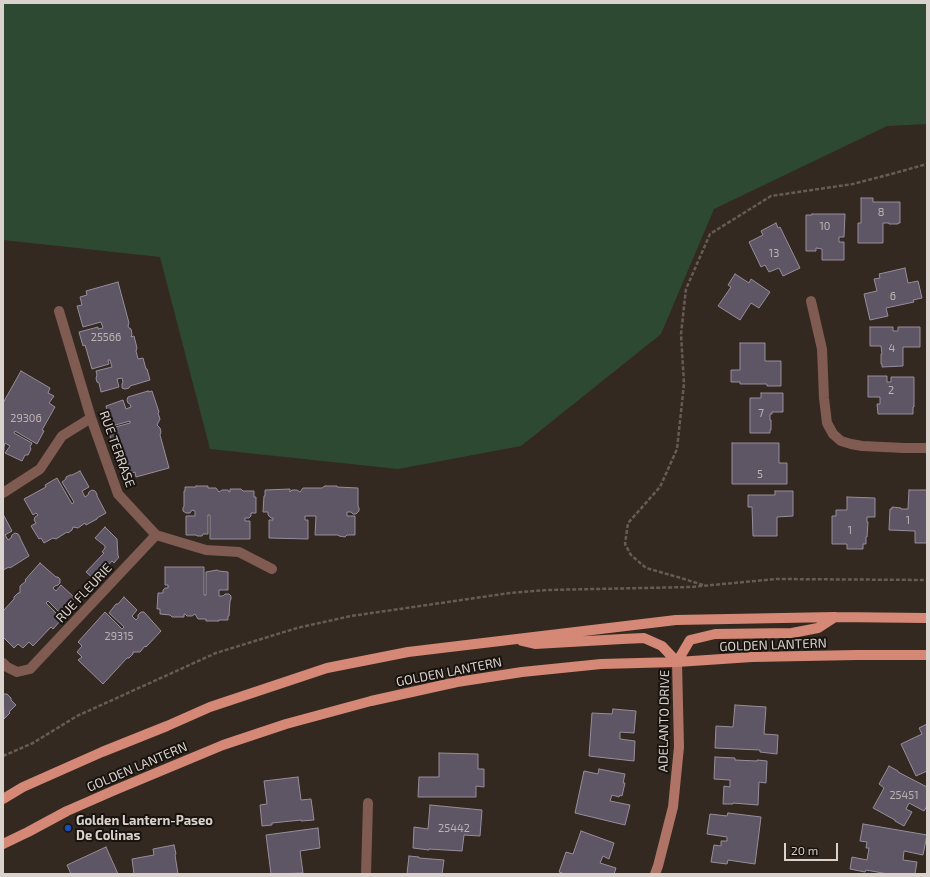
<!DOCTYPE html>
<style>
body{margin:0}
#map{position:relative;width:930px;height:877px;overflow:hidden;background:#342920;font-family:"Exo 2",sans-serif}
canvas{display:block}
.frame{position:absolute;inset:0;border:4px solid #dad2cc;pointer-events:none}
.scale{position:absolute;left:784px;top:843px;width:54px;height:18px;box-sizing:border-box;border:2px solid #dad2cc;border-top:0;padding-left:5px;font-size:12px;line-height:14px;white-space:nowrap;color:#dad2cc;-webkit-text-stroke:3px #18130f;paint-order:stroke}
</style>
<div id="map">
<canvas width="930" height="877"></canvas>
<div class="frame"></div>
<div class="scale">20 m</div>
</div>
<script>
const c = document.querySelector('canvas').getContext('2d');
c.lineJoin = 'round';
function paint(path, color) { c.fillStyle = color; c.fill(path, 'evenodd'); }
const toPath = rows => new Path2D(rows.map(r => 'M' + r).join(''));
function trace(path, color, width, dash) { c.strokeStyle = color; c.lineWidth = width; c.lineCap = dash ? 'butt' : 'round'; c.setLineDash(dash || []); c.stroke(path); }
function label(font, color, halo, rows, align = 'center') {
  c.font = font + ' "Exo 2",sans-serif'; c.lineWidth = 4; c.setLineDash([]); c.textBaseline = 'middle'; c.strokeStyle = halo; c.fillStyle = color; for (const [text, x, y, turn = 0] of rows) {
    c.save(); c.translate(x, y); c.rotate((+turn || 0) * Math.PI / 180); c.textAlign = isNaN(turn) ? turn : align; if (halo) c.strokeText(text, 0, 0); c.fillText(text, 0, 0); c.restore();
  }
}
const green = toPath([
 [3,3,927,3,927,124,887,126,714,209,661,334,521,446,398,469,210,449,160,257,3,240]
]);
const building = toPath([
 [861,198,873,198,873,202,900,202,900,223,898,223,898,224,889,224,889,223,883,223,883,243,858,243,858,223,861,223,861,198],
 [812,214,845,214,844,237,839,237,839,242,844,242,844,260,822,260,822,249,816,248,816,251,806,251,806,215,812,215,812,214],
 [776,223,778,228,780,227,800,268,783,276,779,268,769,272,765,265,761,267,749,242,763,235,761,231,776,223],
 [905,268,908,283,918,281,922,298,913,300,914,302,886,308,888,316,870,320,864,294,877,291,874,279,880,278,879,274,905,268],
 [735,274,749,283,751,279,770,292,759,308,751,303,740,320,718,306,731,287,728,285,735,274],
 [118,282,129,323,128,326,129,328,131,329,132,334,131,337,134,336,137,348,136,351,138,359,143,358,146,369,147,369,150,380,130,386,129,388,125,389,122,388,122,384,123,382,122,378,117,379,119,387,101,392,99,383,97,382,96,378,97,375,96,371,112,367,110,360,108,360,109,364,92,369,85,345,83,346,79,332,98,327,98,329,103,328,101,322,83,327,77,306,82,305,80,297,87,295,86,291,118,282],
 [870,327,893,327,893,331,898,331,898,327,920,327,920,347,903,347,903,366,882,367,882,364,881,364,881,354,882,354,881,346,870,346,870,327],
 [740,343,765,343,765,361,781,361,781,386,767,386,767,384,740,384,740,382,731,382,731,370,740,370,740,343],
 [21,371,50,388,48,393,54,396,49,403,55,407,42,430,44,431,37,444,15,431,14,433,32,443,30,447,31,449,28,455,25,455,22,461,5,453,10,446,5,443,4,447,4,450,3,452,3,403,21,371],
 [868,376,887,376,887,382,891,382,891,377,914,377,914,407,913,407,913,414,878,414,877,404,880,404,880,397,868,397,868,376],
 [148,391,148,392,152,391,159,412,158,413,160,419,157,425,160,428,161,432,160,435,169,468,136,477,135,472,129,474,126,466,120,468,113,443,112,443,108,429,130,423,130,421,112,426,111,421,109,421,107,415,108,414,106,406,123,400,126,409,131,407,130,404,128,403,127,400,128,397,148,391],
 [761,393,783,393,783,412,772,412,772,414,770,414,770,420,771,420,771,430,770,430,770,433,750,433,750,398,761,398,761,393],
 [732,443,779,443,779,463,787,463,787,484,732,484,732,443],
 [80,471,89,487,82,491,85,497,88,495,89,492,92,490,95,491,97,494,97,496,106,513,97,518,97,519,86,525,85,523,78,528,73,527,72,530,68,533,67,532,56,539,53,538,44,543,41,538,39,539,31,526,36,523,34,520,35,517,38,515,36,513,33,515,24,499,46,487,45,485,57,478,72,504,74,502,62,482,66,479,66,477,70,475,72,475,80,471],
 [196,486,208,486,208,488,216,488,219,492,222,490,228,490,229,492,230,492,230,489,241,489,243,491,254,491,254,497,256,497,256,513,251,513,251,516,249,518,245,518,245,521,250,521,250,539,210,539,210,515,208,515,208,534,203,534,202,536,197,536,196,535,186,535,186,516,195,516,195,511,192,510,190,513,186,513,183,511,183,508,184,506,184,491,185,491,185,487,196,487,196,486],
 [325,486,337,486,337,487,358,488,358,506,359,508,359,511,356,514,353,514,351,512,347,512,347,516,355,516,355,535,347,535,345,537,339,536,338,535,315,535,316,516,305,516,305,520,308,520,308,539,269,538,269,520,273,520,273,518,271,518,268,515,268,512,263,512,264,496,265,496,265,490,290,489,290,492,292,490,297,490,300,492,303,488,322,488,325,486],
 [909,490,927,490,927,543,915,543,915,531,889,530,890,509,892,509,892,507,901,508,901,509,908,509,909,490],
 [775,491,793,491,793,516,777,517,777,536,753,536,752,507,748,507,748,495,775,495,775,491],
 [847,497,875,498,875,517,867,517,867,522,868,522,867,537,866,537,866,544,863,544,863,549,847,549,847,544,832,544,832,516,836,516,836,510,847,510,847,497],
 [3,514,12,531,5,535,8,540,11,538,12,535,15,533,18,534,20,537,20,538,29,556,10,568,9,567,3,570,3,514],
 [105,527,117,539,118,556,119,557,114,563,112,561,95,580,86,572,104,553,102,552,105,548,105,546,95,538,105,527],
 [40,563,56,577,58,577,60,579,60,583,58,585,55,586,53,588,56,591,61,585,75,598,69,604,69,607,66,610,63,610,60,613,48,601,46,603,62,619,53,629,51,627,33,646,29,642,23,648,18,644,14,648,3,637,3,611,14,599,14,597,18,593,20,593,20,586,26,581,25,580,40,563],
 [165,567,204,567,204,595,206,595,206,572,217,570,219,571,228,572,228,590,219,590,219,596,223,596,225,594,229,594,231,596,231,599,230,601,229,616,228,616,228,620,219,620,219,621,206,621,206,619,198,619,195,614,192,616,187,616,185,614,184,614,184,617,172,617,170,615,160,614,160,609,157,609,158,593,163,593,163,590,165,588,168,588,168,585,165,585,165,567],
 [124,597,137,610,132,616,136,620,138,618,138,615,141,612,144,612,161,631,146,647,145,646,140,652,133,652,133,654,129,658,127,658,103,684,78,660,82,657,77,652,82,646,78,642,105,612,122,629,124,627,109,613,116,604,118,604,124,597],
 [3,693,4,694,7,694,11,698,11,700,16,705,9,712,10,713,4,719,3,693],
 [735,705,766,707,764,734,778,735,777,754,760,752,760,750,715,748,716,726,733,727,735,705],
 [613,709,636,711,634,733,620,732,620,739,635,741,634,761,589,756,592,713,612,714,613,709],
 [927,724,927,771,916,776,901,744,922,734,919,728,927,724],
 [439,753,478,754,478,769,484,769,484,787,476,786,476,797,418,797,419,777,439,777,439,753],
 [715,757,735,758,735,760,757,761,757,760,767,761,766,783,759,782,758,805,733,803,733,804,723,804,724,786,730,787,730,780,714,779,715,757],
 [889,766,898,771,898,772,927,787,927,806,924,811,909,803,906,809,912,812,904,826,895,821,895,820,873,808,884,788,879,784,889,766],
 [599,769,625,774,623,783,625,783,622,796,620,795,619,797,612,795,610,801,630,805,625,825,575,813,584,771,598,774,599,769],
 [298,777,301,800,311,799,314,820,301,821,301,820,272,823,272,825,262,826,260,805,267,804,264,781,298,777],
 [430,805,482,810,480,836,464,835,462,851,429,849,429,850,413,848,414,827,428,829,430,805],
 [728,813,761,817,755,864,728,860,727,864,711,862,714,845,721,846,721,841,727,841,727,837,707,834,710,814,727,816,728,813],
 [863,824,927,835,923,855,904,851,903,860,917,862,915,874,888,874,866,870,865,872,850,869,852,857,867,860,869,848,866,848,867,842,860,841,863,824],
 [318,828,320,848,300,851,303,873,271,874,266,835,318,828],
 [581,831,614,843,609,859,603,856,600,863,616,868,614,874,565,874,559,872,566,852,573,854,581,831],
 [174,845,176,854,175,855,178,874,134,874,132,859,154,855,153,849,174,845],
 [106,847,118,874,71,874,67,865,106,847],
 [409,856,419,857,419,858,444,860,442,874,407,874,409,856]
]);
const path = toPath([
 [703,585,681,578,646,568,631,555,625,544,628,523,660,487,677,449,684,384,681,334,686,289,710,234,771,196,853,184,895,173,927,164],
 [3,756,33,743,77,716,216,653,297,628,351,616,510,593,547,590,691,587,776,579,927,580]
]);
const street = toPath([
 [811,301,822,349,824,398,827,423,833,434,841,441,851,444,862,446,904,448,927,448],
 [59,311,91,418,118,494,156,535,206,550,239,552,272,569],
 [3,493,40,469,62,436,91,418],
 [3,663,7,667,17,672,30,669,156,535],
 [366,874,368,803]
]);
const secondary = toPath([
 [655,874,658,866,673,807,679,747,677,662]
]);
const primary = toPath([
 [522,641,535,644,622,639,644,638,662,646,677,662,690,640,715,634,792,633,818,628,835,617],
 [3,799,23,787,102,752,167,726,210,707,327,668,408,652,676,620,835,617,927,618],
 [3,844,28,832,67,811,115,790,223,745,286,724,371,701,457,682,522,672,601,664,677,662,752,657,857,655,927,655]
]);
const markers = [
 [68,828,4,"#1a4fb4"]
];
const numberNames = [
 ["8",881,212],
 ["10",825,226],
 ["13",774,253],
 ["6",893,296],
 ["25566",106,337],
 ["4",892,348],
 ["2",891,390],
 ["7",761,413],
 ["29306",26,418],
 ["5",760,474],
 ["1",908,520],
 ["1",850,530],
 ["29315",119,636],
 ["25451",904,795],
 ["25442",454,828]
];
const streetNames = [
 ["RUE TERRASE",117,449,70],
 ["RUE FLEURIE",84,593,-47],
 ["GOLDEN LANTERN",773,645,-2],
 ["GOLDEN LANTERN",449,672,-11],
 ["ADELANTO DRIVE",664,721,-89],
 ["GOLDEN LANTERN",137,767,-23]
];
const poiNames = [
 ["Golden Lantern-Paseo",76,821],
 ["De Colinas",76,836]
];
paint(green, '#2e4931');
paint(building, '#5e5664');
trace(building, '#968e9c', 1);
trace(path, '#665c54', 2.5, [4, 2]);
trace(street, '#805b51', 10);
trace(secondary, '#af7465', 10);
trace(primary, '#d48875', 10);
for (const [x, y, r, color] of markers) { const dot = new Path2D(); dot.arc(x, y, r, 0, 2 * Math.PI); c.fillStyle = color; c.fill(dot); trace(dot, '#18130f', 1.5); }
label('11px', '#bbb3b2', null, numberNames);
label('13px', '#dad2cc', '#18130f', streetNames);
label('bold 13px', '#dad2cc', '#18130f', poiNames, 'left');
</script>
